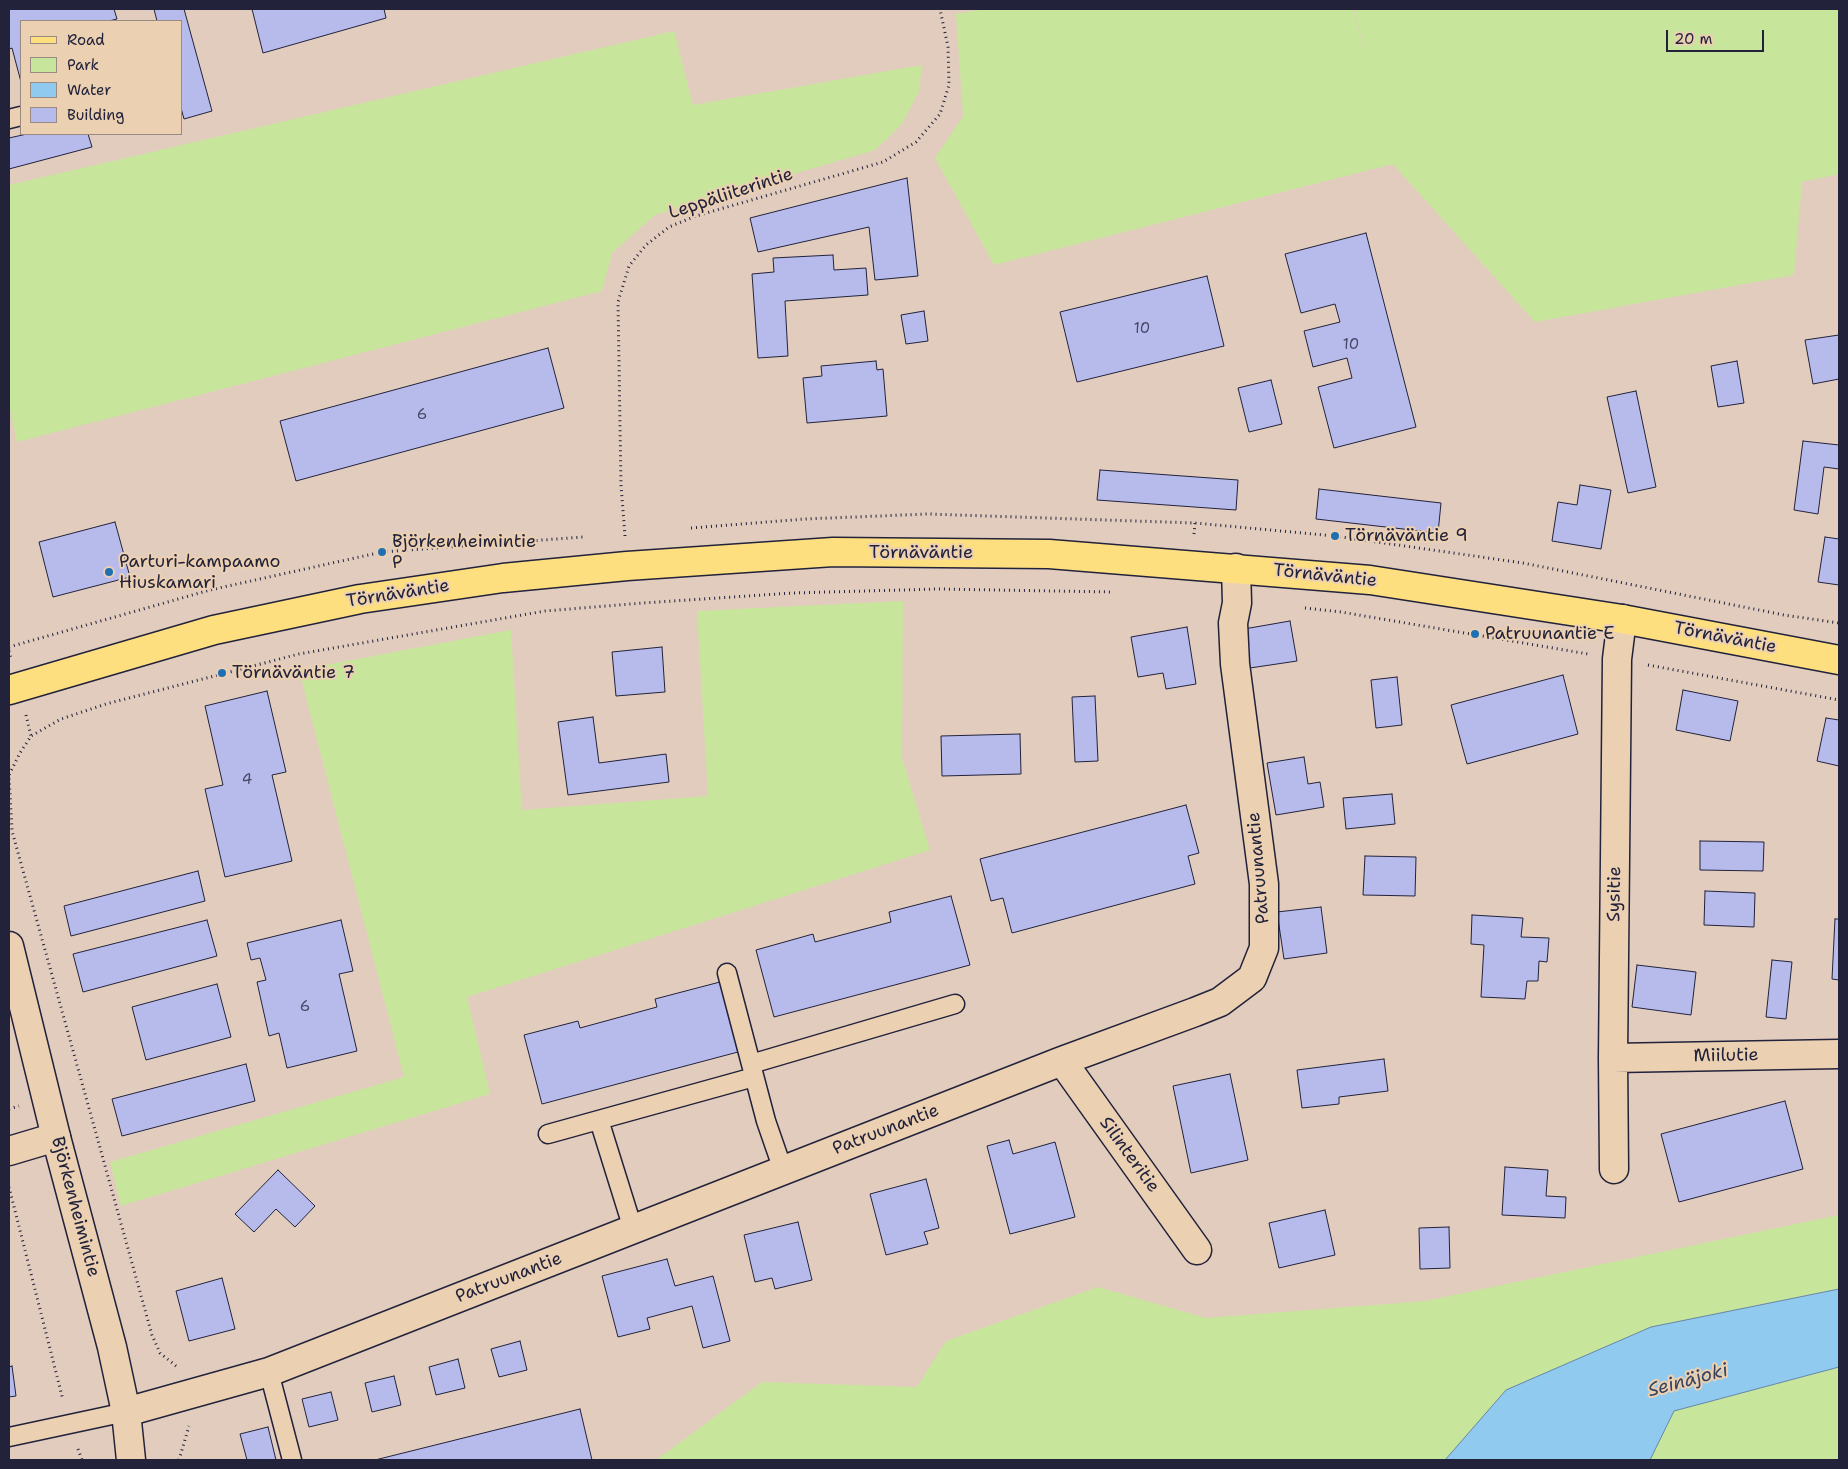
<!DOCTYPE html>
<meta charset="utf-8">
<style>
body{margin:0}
#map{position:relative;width:1848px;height:1469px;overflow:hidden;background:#e1ccbe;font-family:"Shantell Sans",sans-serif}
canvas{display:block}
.frame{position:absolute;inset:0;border:10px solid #22223b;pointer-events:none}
.legend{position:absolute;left:20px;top:20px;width:162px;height:115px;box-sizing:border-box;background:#ebd0b2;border:1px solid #9b8a82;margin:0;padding:6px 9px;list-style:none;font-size:15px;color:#22223b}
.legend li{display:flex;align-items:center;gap:10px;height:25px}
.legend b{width:25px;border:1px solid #9b8a82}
.scale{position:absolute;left:1666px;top:30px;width:98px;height:22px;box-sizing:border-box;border:2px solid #22223b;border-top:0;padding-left:6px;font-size:15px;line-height:18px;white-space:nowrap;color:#22223b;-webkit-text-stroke:4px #ebd0b2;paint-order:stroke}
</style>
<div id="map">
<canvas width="1848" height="1469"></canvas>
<div class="frame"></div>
<ul class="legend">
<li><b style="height:6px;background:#fedf80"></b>Road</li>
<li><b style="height:14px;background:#c8e59c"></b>Park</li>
<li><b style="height:14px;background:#90caef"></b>Water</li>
<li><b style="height:14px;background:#b7bbec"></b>Building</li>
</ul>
<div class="scale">20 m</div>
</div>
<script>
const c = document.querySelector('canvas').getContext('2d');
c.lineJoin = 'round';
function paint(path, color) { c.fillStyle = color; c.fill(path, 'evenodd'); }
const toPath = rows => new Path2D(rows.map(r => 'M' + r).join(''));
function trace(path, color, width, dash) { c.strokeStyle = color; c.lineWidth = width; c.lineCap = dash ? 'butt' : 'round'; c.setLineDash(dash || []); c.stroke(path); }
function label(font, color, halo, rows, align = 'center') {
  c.font = font + ' "Shantell Sans",sans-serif'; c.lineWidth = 4; c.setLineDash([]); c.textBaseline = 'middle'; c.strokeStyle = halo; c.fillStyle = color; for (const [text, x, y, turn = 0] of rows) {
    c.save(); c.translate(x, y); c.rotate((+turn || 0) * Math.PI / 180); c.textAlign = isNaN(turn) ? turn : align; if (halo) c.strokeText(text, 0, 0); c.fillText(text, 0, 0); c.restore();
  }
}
const green = toPath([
 [984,9,1353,9,1369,70,1354,9,1839,9,1839,174,1802,182,1794,275,1535,322,1393,164,994,265,935,158,963,116,956,14],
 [674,31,693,105,922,65,919,91,902,124,875,150,655,215,612,253,602,291,17,442,9,405,9,185],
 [903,601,902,758,930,850,467,997,490,1094,121,1206,110,1162,404,1077,299,670,511,630,522,810,708,796,697,611],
 [1839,1215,1839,1289,1651,1327,1506,1390,1445,1460,656,1460,762,1382,917,1387,946,1341,1098,1287,1206,1318,1425,1301],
 [1839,1367,1839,1460,1650,1460,1674,1411]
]);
const water = toPath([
 [1839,1289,1839,1367,1674,1411,1650,1460,1445,1460,1506,1390,1651,1327,1839,1289]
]);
const building = toPath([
 [9,9,114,9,117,19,109,21,21,21,21,82,12,48,9,49,9,9],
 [154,9,184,9,212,111,184,119,181,108,181,21,157,21,154,9],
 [252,9,384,9,386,18,263,53,252,9],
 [27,134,88,134,92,147,9,169,9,138,27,134],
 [907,178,918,276,875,280,869,227,758,252,750,218,907,178],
 [1366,233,1416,427,1334,448,1318,387,1352,378,1347,358,1313,367,1304,331,1340,322,1335,304,1301,313,1285,254,1366,233],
 [833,255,834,270,866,268,868,295,785,301,788,356,758,358,752,274,774,272,773,258,833,255],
 [1207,276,1224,346,1077,382,1060,312,1207,276],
 [924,311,928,341,906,344,901,315,924,311],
 [1839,335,1839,379,1813,384,1805,340,1839,335],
 [548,348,564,408,296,481,280,421,548,348],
 [876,361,877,370,883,369,887,416,807,423,803,378,822,376,821,366,876,361],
 [1737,361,1744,403,1718,407,1711,366,1737,361],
 [1271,380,1282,424,1249,432,1238,388,1271,380],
 [1636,391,1656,487,1628,493,1607,397,1636,391],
 [1803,441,1839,445,1839,469,1824,467,1818,514,1794,510,1803,441],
 [1100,470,1238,480,1236,510,1097,500,1100,470],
 [1580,485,1611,490,1601,549,1552,541,1558,502,1577,505,1580,485],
 [1319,489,1441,503,1438,533,1316,519,1319,489],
 [115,522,130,577,53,597,39,542,115,522],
 [1825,537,1839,539,1839,585,1818,582,1825,537],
 [1290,621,1297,661,1250,668,1244,629,1290,621],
 [1187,627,1196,684,1166,689,1163,673,1138,677,1131,637,1187,627],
 [662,647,665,692,616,696,612,652,662,647],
 [1563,675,1578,734,1467,764,1451,705,1563,675],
 [1397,677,1402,725,1376,728,1371,680,1397,677],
 [1683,690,1738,701,1730,741,1676,730,1683,690],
 [267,691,286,772,272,775,292,861,225,877,205,789,223,785,205,706,267,691],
 [1095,696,1098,761,1075,762,1072,697,1095,696],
 [593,717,599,763,666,754,669,782,568,795,558,722,593,717],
 [1826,718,1839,720,1839,766,1817,761,1826,718],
 [1020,734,1021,774,942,776,941,736,1020,734],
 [1304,757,1308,784,1320,782,1324,807,1276,815,1267,763,1304,757],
 [1392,794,1395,824,1346,829,1343,798,1392,794],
 [1186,805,1199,853,1188,856,1195,884,1012,933,1003,898,991,901,980,859,1186,805],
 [1700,841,1764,842,1763,871,1700,870,1700,841],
 [1365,856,1416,857,1415,896,1363,895,1365,856],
 [198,871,205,901,71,936,64,906,198,871],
 [1705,891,1755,893,1754,927,1704,925,1705,891],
 [951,896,970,965,774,1017,756,950,813,934,815,942,891,922,889,912,951,896],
 [1321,907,1327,953,1284,959,1277,912,1321,907],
 [1472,915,1523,918,1521,937,1549,938,1547,962,1539,961,1538,981,1527,981,1525,999,1481,997,1484,945,1471,944,1472,915],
 [1835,919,1839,919,1839,980,1832,979,1835,919],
 [207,920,217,956,83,992,73,954,207,920],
 [341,920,353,971,339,974,357,1051,287,1068,279,1033,269,1036,257,982,266,980,260,958,251,960,247,943,341,920],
 [1772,960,1792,962,1786,1019,1766,1017,1772,960],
 [1637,965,1696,972,1691,1015,1632,1007,1637,965],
 [720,982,738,1052,542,1104,524,1035,578,1021,580,1028,657,1007,655,999,720,982],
 [217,984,231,1037,146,1060,132,1007,217,984],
 [1384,1059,1388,1091,1339,1097,1339,1104,1302,1108,1297,1070,1384,1059],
 [246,1064,255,1101,122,1136,112,1099,246,1064],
 [1230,1074,1248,1160,1191,1173,1173,1086,1230,1074],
 [1785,1101,1803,1169,1679,1202,1661,1134,1785,1101],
 [1009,1140,1013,1154,1055,1142,1075,1217,1010,1234,987,1146,1009,1140],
 [1505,1167,1548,1170,1546,1196,1566,1197,1565,1218,1502,1215,1505,1167],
 [278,1170,315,1206,295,1227,276,1209,254,1232,235,1214,278,1170],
 [926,1179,939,1228,924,1232,928,1244,886,1255,870,1194,926,1179],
 [1325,1210,1335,1255,1279,1268,1269,1223,1325,1210],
 [798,1222,812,1280,775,1289,772,1278,755,1282,744,1235,798,1222],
 [1449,1227,1450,1268,1420,1269,1419,1228,1449,1227],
 [667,1259,675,1286,713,1276,730,1341,703,1348,692,1306,647,1318,650,1329,618,1337,602,1276,667,1259],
 [222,1278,235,1329,189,1341,176,1291,222,1278],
 [520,1341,527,1370,499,1377,491,1349,520,1341],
 [458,1359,465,1388,436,1395,429,1367,458,1359],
 [12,1366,16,1396,9,1397,9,1367,12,1366],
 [394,1376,401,1405,372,1412,365,1383,394,1376],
 [331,1392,338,1420,309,1427,302,1399,331,1392],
 [580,1409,592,1460,375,1460,580,1409],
 [268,1427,276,1460,247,1460,240,1434,268,1427]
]);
const path = toPath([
 [691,528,805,519,928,514,1195,523,1335,536,1523,563,1784,615,1839,623],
 [1194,534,1195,523],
 [625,536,621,485,618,302,629,266,646,245,669,227,696,216,883,162,916,142,940,114,949,85,948,47,940,9],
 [1305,608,1341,612,1588,654],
 [9,647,210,590,382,552,583,537],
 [9,651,11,658],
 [1648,665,1839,700],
 [26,715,31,736],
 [9,1109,19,1106],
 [9,1187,63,1400],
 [176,1366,160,1353,152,1335,12,831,9,775,20,753,31,736,61,719,106,704,299,654,545,611,643,603,792,593,938,589,1113,592],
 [78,1449,82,1460],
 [179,1460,189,1426]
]);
const service = toPath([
 [9,119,21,116],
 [727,973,766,1121,783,1170],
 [751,1064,955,1004],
 [599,1120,633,1229],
 [548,1134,754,1077],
 [269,1372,292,1460],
 [9,1437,126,1412]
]);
const minor = toPath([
 [1613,1058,1839,1054],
 [1062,1061,1197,1250],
 [9,1151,56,1137],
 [1614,1169,1613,1058,1617,659,1622,619],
 [126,1412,269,1372,1062,1061,1195,1012,1220,1002,1252,978,1264,948,1264,884,1235,664,1233,623,1237,603,1236,568]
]);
const tertiary = toPath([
 [9,946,56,1137,112,1347,126,1412,131,1460]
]);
const primary = toPath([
 [9,690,214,630,360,599,503,578,627,566,833,552,1049,554,1370,580,1622,619,1839,660]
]);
const markers = [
 [1335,536,5,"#1f6fb2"],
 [382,552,5,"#1f6fb2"],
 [109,572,5,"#1f6fb2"],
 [1475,634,5,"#1f6fb2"],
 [222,673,5,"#1f6fb2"]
];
const numberNames = [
 ["10",1142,329],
 ["10",1351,345],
 ["6",422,415],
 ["4",247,780],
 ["6",305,1007]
];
const streetNames = [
 ["Leppäliiterintie",731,194,-18],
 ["Törnäväntie",921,553],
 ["Törnäväntie",1325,576,6],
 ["Törnäväntie",398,594,-9],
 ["Törnäväntie",1725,638,11],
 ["Patruunantie",1259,868,-95],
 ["Sysitie",1615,894,-89],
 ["Miilutie",1726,1056,-1],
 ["Patruunantie",886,1130,-21],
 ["Silinteritie",1129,1155,54],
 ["Björkenheimintie",75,1207,75],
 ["Patruunantie",509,1278,-21]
];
const poiNames = [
 ["Törnäväntie 9",1345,536],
 ["Björkenheimintie",392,542],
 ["P",392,563],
 ["Parturi-kampaamo",119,562],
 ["Hiuskamari",119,583],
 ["Patruunantie E",1485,634],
 ["Törnäväntie 7",232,673]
];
const waterNames = [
 ["Seinäjoki",1688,1381,-15]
];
paint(green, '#c8e59c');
paint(water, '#90caef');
trace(water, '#6487a7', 1);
paint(building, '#b7bbec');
trace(building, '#22223b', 1);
trace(service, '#22223b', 21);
trace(minor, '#22223b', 31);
trace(tertiary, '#22223b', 31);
trace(primary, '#22223b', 31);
trace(path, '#22223b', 3, [1, 4]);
trace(service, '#ebd0b2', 18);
trace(minor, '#ebd0b2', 28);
trace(tertiary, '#ebd0b2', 28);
trace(primary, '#fedf80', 28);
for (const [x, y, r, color] of markers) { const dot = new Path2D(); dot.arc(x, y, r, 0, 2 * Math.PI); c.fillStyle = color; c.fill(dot); trace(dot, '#ebd0b2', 2); }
label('15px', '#474867', null, numberNames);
label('18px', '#22223b', '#ebd0b2', streetNames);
label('18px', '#22223b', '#ebd0b2', poiNames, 'left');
label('italic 19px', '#38445f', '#ebd0b2', waterNames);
</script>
